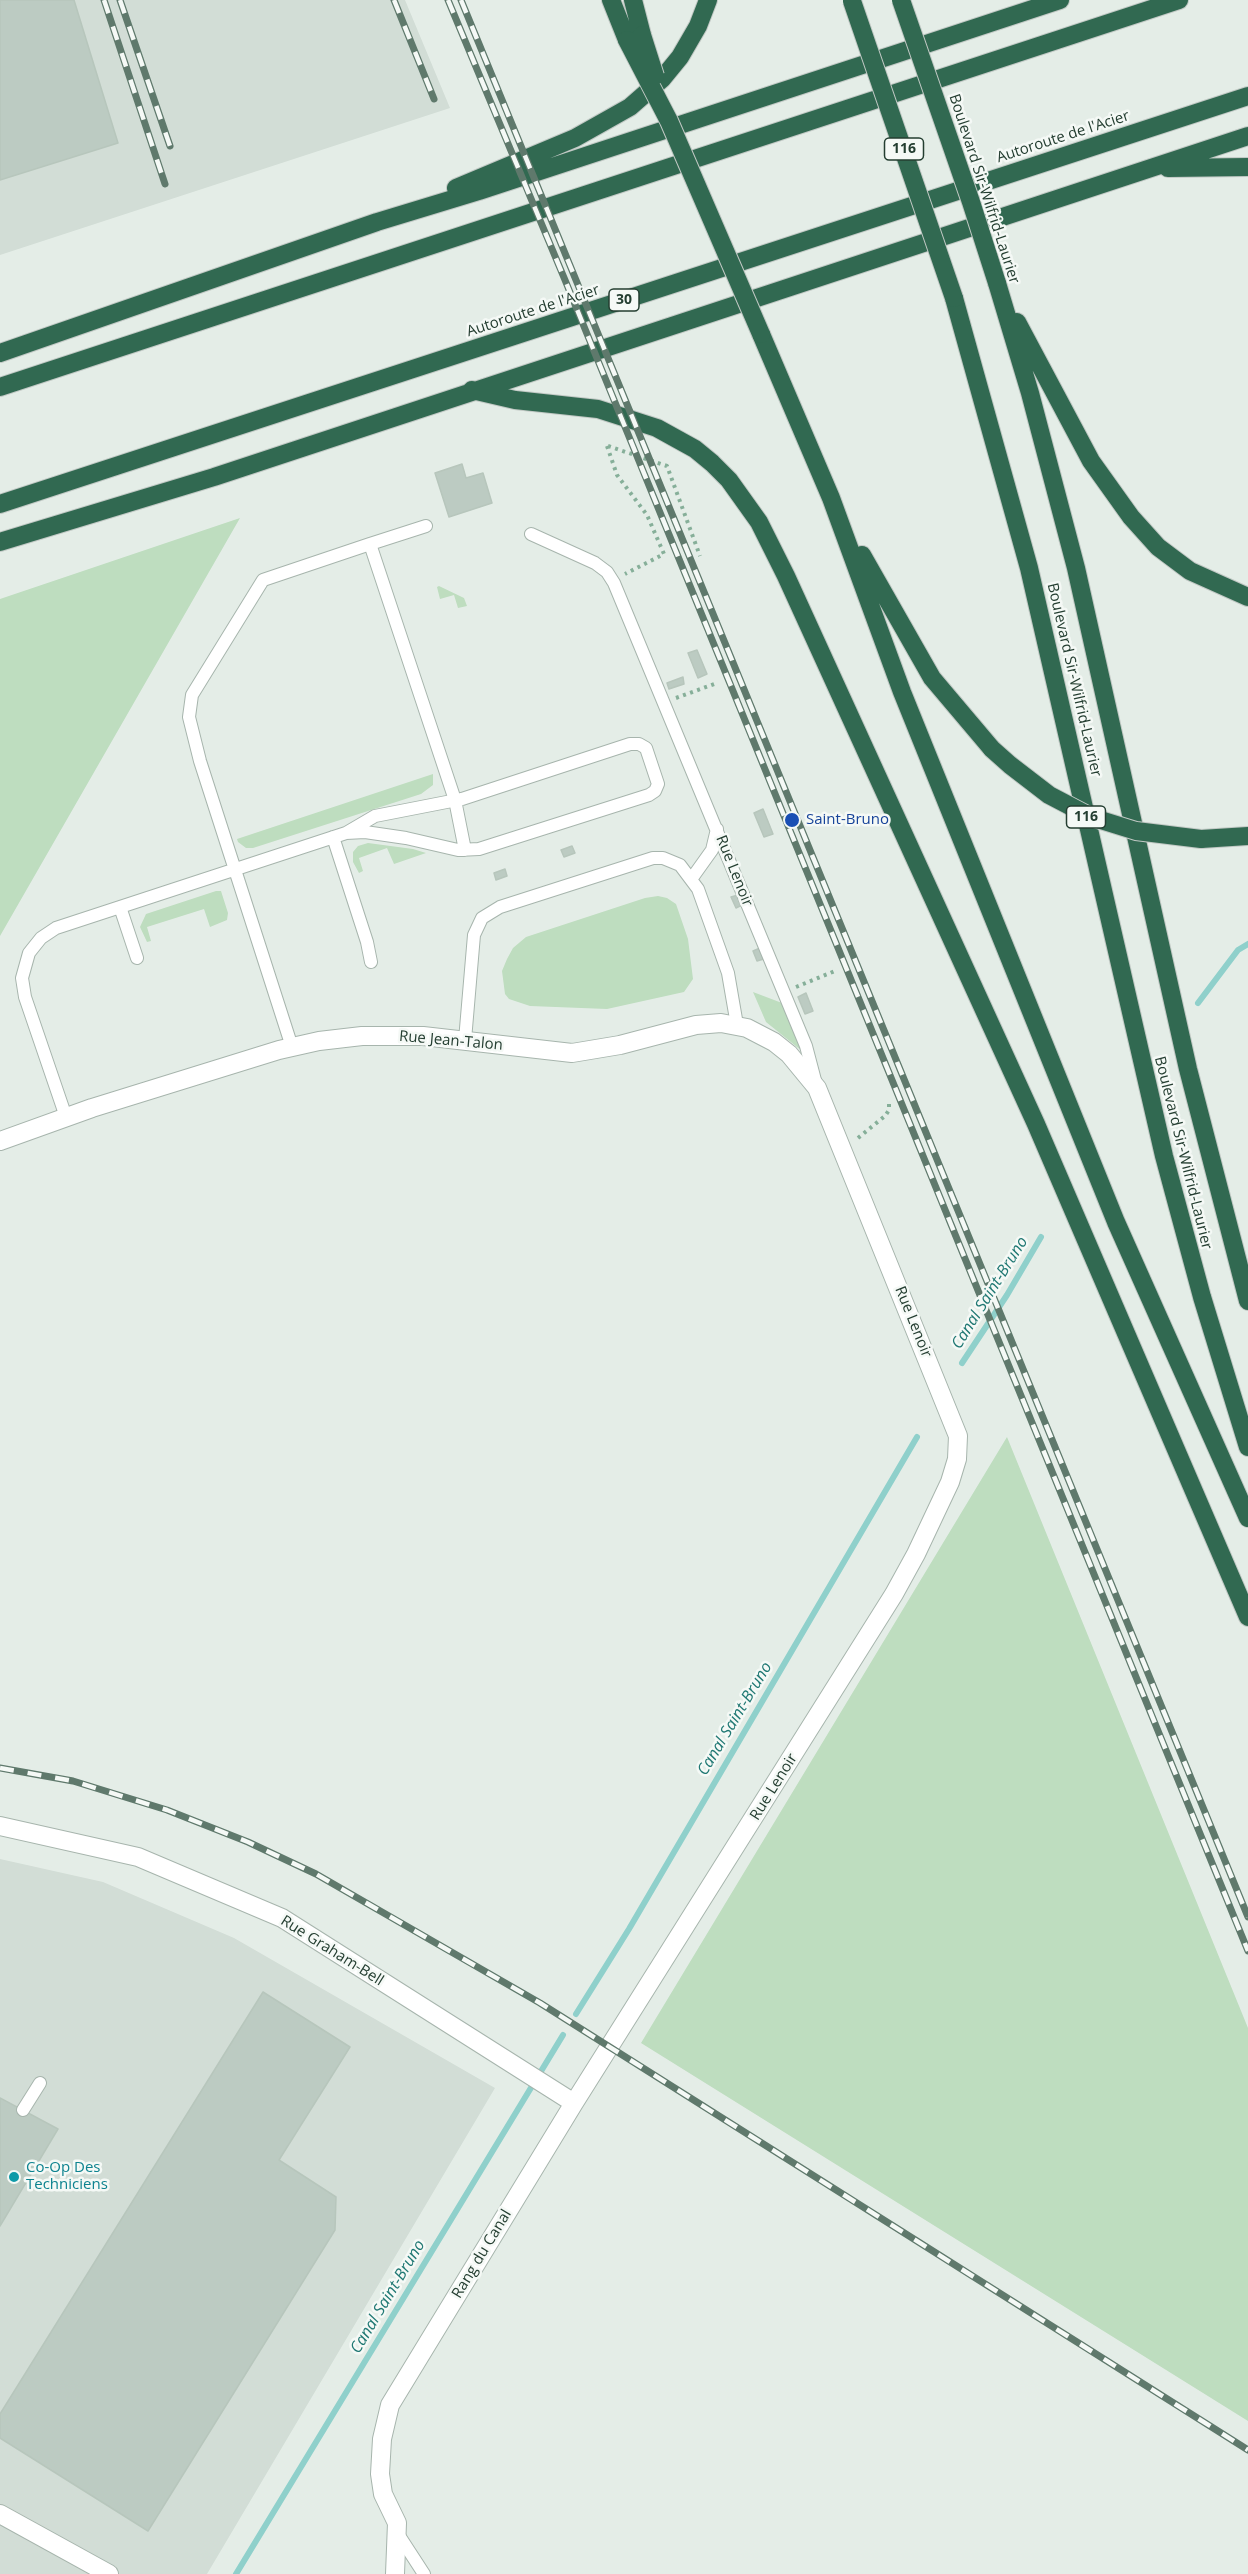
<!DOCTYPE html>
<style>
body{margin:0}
canvas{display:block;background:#e4ede7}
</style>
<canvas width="1248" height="2574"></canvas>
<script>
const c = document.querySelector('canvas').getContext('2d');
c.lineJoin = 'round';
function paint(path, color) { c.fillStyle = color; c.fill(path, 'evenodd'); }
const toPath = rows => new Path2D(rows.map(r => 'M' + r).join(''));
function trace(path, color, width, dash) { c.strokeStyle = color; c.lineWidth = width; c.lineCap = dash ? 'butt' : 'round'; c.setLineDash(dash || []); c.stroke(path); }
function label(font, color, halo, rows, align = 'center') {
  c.font = font + ' "Open Sans",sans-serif'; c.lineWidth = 5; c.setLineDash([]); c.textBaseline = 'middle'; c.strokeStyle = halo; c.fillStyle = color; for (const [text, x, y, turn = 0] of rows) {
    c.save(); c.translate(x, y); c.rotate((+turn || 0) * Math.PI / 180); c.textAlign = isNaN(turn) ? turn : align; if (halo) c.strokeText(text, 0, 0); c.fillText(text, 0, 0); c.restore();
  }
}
const built = toPath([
 [0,0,405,0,450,108,0,255],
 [0,1859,103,1882,234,1938,495,2088,207,2574,0,2574]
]);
const green = toPath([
 [240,518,0,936,0,599],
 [439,586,464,598,467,606,458,608,454,595,440,599,437,587],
 [433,774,433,785,421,794,253,848,246,848,238,842,237,839],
 [368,843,413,849,426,853,394,864,387,848,359,858,363,871,359,873,353,862,353,852,358,846],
 [216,891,221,891,228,913,227,920,210,927,204,909,147,927,151,941,147,942,140,927,146,914],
 [658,896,667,898,676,904,688,939,693,979,684,992,607,1009,530,1006,509,999,505,994,502,971,507,959,513,948,526,937,645,898],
 [753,992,782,1003,802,1051,766,1022],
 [1007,1437,1248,2028,1248,2421,641,2043]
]);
const stream = toPath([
 [1198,1003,1238,950,1248,944],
 [962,1363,1007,1295,1041,1237],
 [576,2014,629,1929,917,1437],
 [236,2574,563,2035]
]);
const building = toPath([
 [0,0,74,0,118,143,0,180,0,0],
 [462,464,466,478,483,473,492,503,449,517,435,473,462,464],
 [697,650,707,674,698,678,688,653,697,650],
 [683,677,684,684,669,689,667,683,683,677],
 [763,809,773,834,764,837,754,813,763,809],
 [572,846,575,853,564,857,561,850,572,846],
 [505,869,507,876,496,880,494,873,505,869],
 [738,895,742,905,736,908,731,897,738,895],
 [760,948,764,959,757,961,753,951,760,948],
 [806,993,813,1011,805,1014,798,997,806,993],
 [263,1992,350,2047,279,2160,336,2197,335,2230,148,2531,0,2438,0,2414,263,1992],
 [0,2098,58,2129,0,2226,0,2098]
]);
const path = toPath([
 [607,446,617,475,647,515,664,554,625,574],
 [608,446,667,466,700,556],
 [676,698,717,683],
 [796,987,835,971],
 [858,1138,885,1116,889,1110,889,1103]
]);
const service = toPath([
 [531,534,595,563,607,572,614,583,806,1046,816,1084],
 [370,544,426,526],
 [333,837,367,942,371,962],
 [692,878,712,850,717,829],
 [120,907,137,958],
 [465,1040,474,935,482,918,500,907,653,858,663,858,680,865,698,889,728,973,737,1025],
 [292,1047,200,761,189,717,192,695,263,580,370,544,455,800,465,850],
 [66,1117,25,997,22,978,29,953,41,938,56,928,346,833,365,832,406,838,458,850,479,849,649,795,655,791,658,784,646,748,639,744,630,744,462,799,375,816,346,833],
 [23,2110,40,2083],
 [398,2534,424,2574]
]);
const minor = toPath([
 [0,1141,92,1108,279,1050,319,1041,362,1036,423,1036,572,1053,620,1045,696,1025,721,1023,747,1028,774,1042,789,1054,817,1088,958,1436,957,1459,950,1482,916,1554,894,1594,574,2103,390,2405,382,2439,380,2474,383,2494,397,2523,395,2574],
 [0,1826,138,1857,282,1918,574,2103],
 [0,2514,109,2574]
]);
const motorway = toPath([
 [611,0,627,40],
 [633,0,642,35],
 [1168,168,1248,167],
 [456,188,575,138,630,107,662,79,680,57,698,26,708,0],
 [997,283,1030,393,1076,568,1188,1069,1248,1301],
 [954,298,1029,568,1164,1156,1202,1297,1248,1447],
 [1017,322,1091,461,1131,517,1158,547,1190,571,1248,597],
 [761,334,831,498,902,692,1116,1222,1248,1518],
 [0,353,377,222,479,191,1060,0],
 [0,387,1179,0],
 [472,390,515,400,598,409,657,428,695,449,712,463,729,480,759,522,786,576,1036,1124,1248,1617],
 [0,504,1248,96],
 [0,542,214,477,1248,136],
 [862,555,932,678,992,749],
 [1201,839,1248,836]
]);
const rail = toPath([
 [104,0,165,184],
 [120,0,170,146],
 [394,0,434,99],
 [448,0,565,280,1248,1951],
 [461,0,1248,1917],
 [0,1768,73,1781,167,1810,248,1842,316,1874,540,2003,1248,2450]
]);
const motorwayBridge = toPath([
 [901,0,971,202,997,283],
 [852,1,954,298],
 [642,35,655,76],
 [627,40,669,121,761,334],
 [992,749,1010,765,1049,795,1091,817,1136,831,1201,839]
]);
const markers = [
 [792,820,8,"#1a4fb4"],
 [14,2177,6,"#0f9aa8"]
];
const shields = [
 [904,149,39],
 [624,300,30],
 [1086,817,39]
];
const shieldNames = [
 ["116",904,149],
 ["30",624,300],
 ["116",1086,817]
];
const streetNames = [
 ["Autoroute de l'Acier",1063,137,-18],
 ["Boulevard Sir-Wilfrid-Laurier",984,189,72],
 ["Autoroute de l'Acier",533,311,-18],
 ["Boulevard Sir-Wilfrid-Laurier",1074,680,77],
 ["Rue Lenoir",734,871,68],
 ["Rue Jean-Talon",451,1041,5],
 ["Boulevard Sir-Wilfrid-Laurier",1183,1153,76],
 ["Rue Lenoir",913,1322,68],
 ["Rue Lenoir",774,1787,-58],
 ["Rue Graham-Bell",332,1951,32],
 ["Rang du Canal",482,2254,-59]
];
const transitNames = [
 ["Saint-Bruno",806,820]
];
const cultureNames = [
 ["Co-Op Des",26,2168],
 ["Techniciens",26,2185]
];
const waterNames = [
 ["Canal Saint-Bruno",990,1293,-58],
 ["Canal Saint-Bruno",735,1719,-59],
 ["Canal Saint-Bruno",388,2297,-59]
];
paint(built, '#d2ddd6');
paint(green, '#beddbf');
trace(stream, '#8fd0cb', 6);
paint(building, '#bccbc2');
trace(building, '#b7c6bc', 1.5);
trace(service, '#a7b5ad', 14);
trace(minor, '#a7b5ad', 20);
trace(motorway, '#c2c9c5', 20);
trace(path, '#86af99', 4, [3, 4.5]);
trace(service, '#fff', 12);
trace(minor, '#fff', 18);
trace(motorway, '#316951', 18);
trace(rail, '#5f796c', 7);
trace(rail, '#f5f9f6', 4.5, [14]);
trace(motorwayBridge, '#c2c9c5', 20, []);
trace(motorwayBridge, '#316951', 18);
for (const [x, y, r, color] of markers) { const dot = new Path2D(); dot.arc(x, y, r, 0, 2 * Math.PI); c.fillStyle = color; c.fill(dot); trace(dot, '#f5f9f6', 2); }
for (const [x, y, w] of shields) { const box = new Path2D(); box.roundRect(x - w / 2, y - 11, w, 22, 4.5); c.fillStyle = '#f5f9f6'; c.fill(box); trace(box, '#243e31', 1.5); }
label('bold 14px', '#243e31', null, shieldNames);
label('15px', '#243e31', '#f5f9f6', streetNames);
label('15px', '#164399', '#f5f9f6', transitNames, 'left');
label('15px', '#0d838f', '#f5f9f6', cultureNames, 'left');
label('italic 16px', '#207873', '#f5f9f6', waterNames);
</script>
